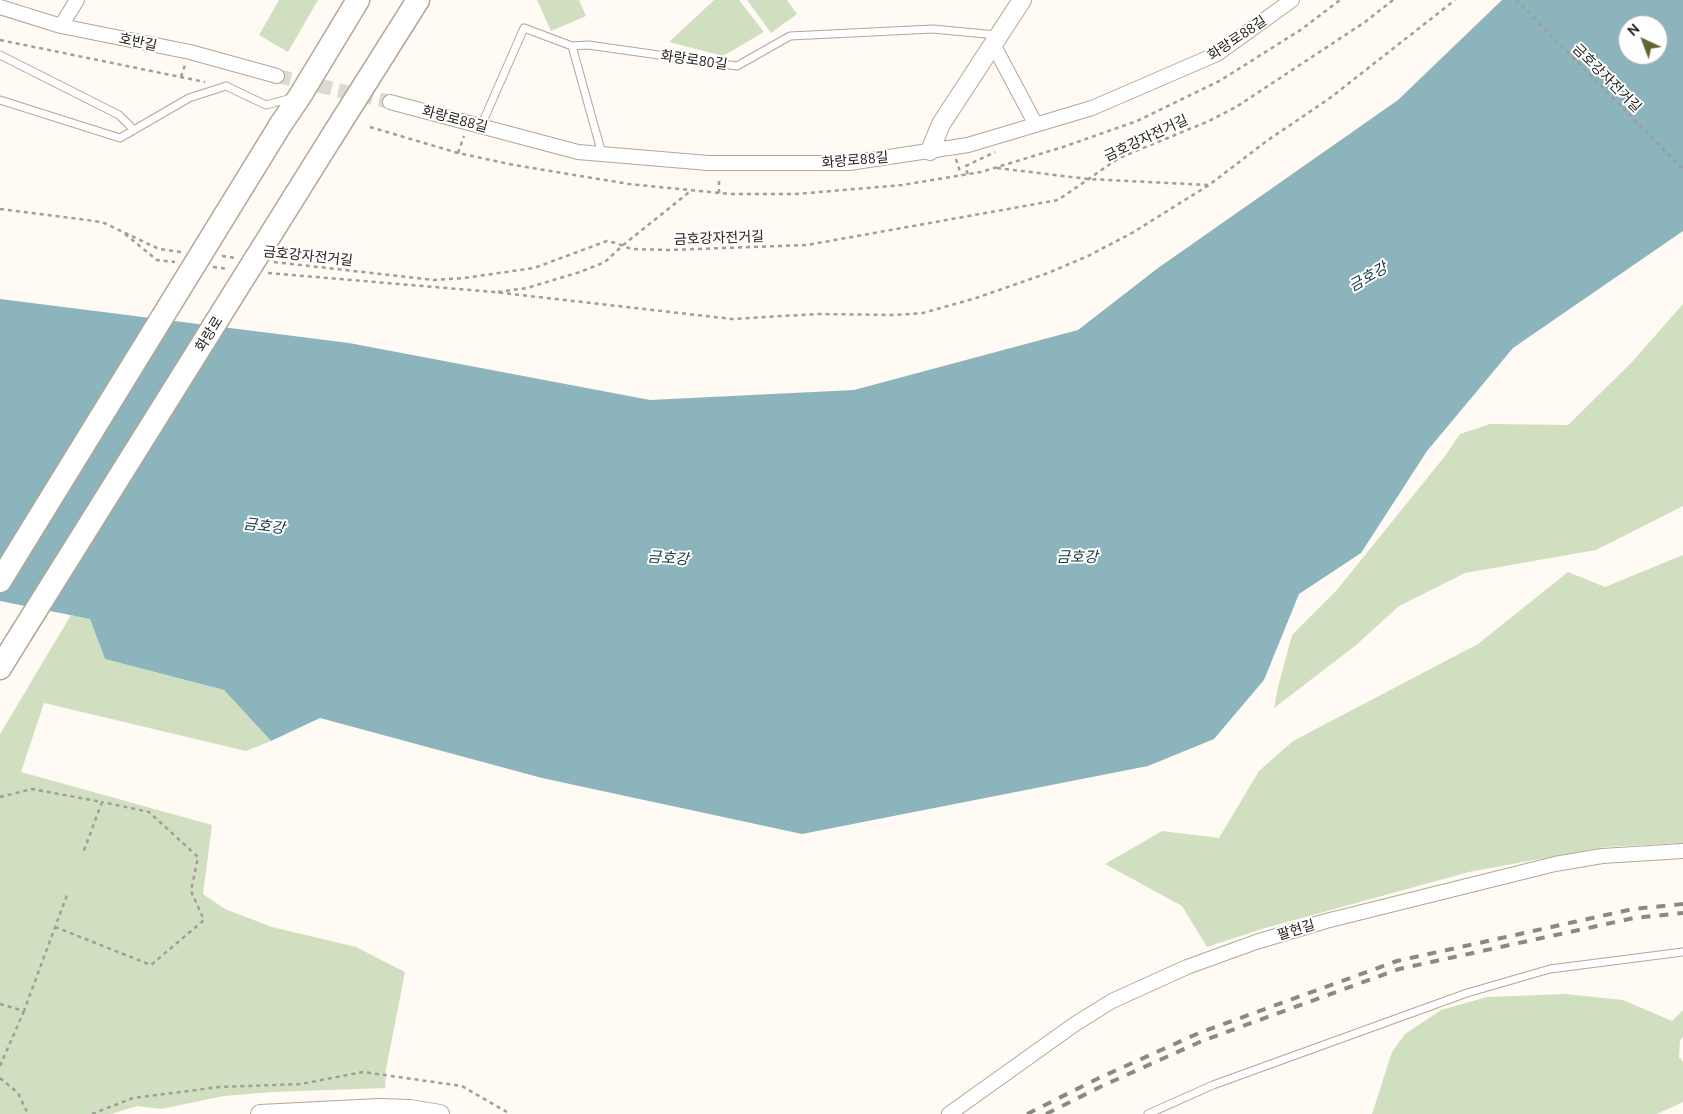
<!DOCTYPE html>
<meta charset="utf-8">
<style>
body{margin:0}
#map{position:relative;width:1683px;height:1114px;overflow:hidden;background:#fffaf3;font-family:Ubuntu,sans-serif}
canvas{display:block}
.north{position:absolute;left:1618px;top:15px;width:50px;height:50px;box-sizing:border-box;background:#fff;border:1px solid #a8a6a3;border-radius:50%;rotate:317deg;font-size:14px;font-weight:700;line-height:20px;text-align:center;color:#25211a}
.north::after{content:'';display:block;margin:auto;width:18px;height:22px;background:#666531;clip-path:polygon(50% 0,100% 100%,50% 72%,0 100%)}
</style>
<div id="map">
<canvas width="1683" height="1114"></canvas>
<div class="north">N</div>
</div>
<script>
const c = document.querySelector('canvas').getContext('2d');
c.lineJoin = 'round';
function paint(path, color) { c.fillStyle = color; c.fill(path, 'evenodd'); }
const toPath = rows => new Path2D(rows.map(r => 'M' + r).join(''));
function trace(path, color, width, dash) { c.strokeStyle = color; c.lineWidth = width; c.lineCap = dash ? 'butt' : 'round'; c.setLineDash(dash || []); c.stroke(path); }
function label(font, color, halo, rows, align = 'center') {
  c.font = font + ' Ubuntu,"Noto Sans KR",sans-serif'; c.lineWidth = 4; c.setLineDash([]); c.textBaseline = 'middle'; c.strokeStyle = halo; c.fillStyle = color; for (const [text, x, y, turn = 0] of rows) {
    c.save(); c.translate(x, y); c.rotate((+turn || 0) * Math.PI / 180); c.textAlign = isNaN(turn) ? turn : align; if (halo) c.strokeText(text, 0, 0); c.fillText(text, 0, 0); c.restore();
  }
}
const green = toPath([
 [279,0,318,0,288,52,259,35],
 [537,0,579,0,586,16,551,31],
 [714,0,739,0,764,32,723,56,669,42],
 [747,0,787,0,797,14,771,33],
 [1683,304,1683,506,1596,550,1465,573,1399,606,1355,646,1274,708,1278,687,1292,635,1336,591,1445,456,1460,434,1490,424,1568,425,1631,363],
 [1683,555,1683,843,1605,847,1469,872,1262,929,1207,947,1182,906,1105,864,1162,831,1219,838,1259,771,1293,741,1478,644,1568,572,1605,587],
 [71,615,90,619,105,659,224,690,271,741,246,751,44,703,21,772,212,825,203,894,225,909,272,927,356,947,405,972,386,1069,385,1088,272,1092,224,1096,161,1109,137,1106,111,1114,0,1114,0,734],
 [1565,994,1623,1000,1672,1021,1683,1010,1683,1037,1680,1040,1679,1057,1683,1062,1683,1102,1657,1114,1372,1114,1392,1052,1405,1034,1441,1010,1487,997]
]);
const water = toPath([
 [1502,0,1683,0,1683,231,1513,348,1427,451,1361,553,1299,594,1264,680,1214,739,1148,766,802,834,542,778,320,718,271,741,224,690,105,659,90,619,0,601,0,299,349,343,650,400,854,390,1078,330,1158,268,1398,100],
 [1628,25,1658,25,1658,55,1628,55]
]);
const minorTunnel = toPath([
 [277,76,390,102]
]);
const path = toPath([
 [1516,0,1683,169],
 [0,40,205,82],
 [181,77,185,65],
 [370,127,458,153,514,165,629,184,730,194,796,194,902,185,981,172,1063,147,1137,121,1221,80,1302,29,1340,0],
 [458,153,464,136],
 [956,159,961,175],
 [997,168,1088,179,1208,185],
 [968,174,966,170,966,166,995,152],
 [719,193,719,177],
 [0,209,102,222,159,249,181,252],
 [125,234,157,260,175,262],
 [222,256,236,258],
 [274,262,434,280,464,278,534,268,607,241,616,243,631,249,669,250,807,245,1058,200,1119,158,1209,121,1236,107,1365,22,1393,0],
 [213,267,228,269],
 [268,273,494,292,732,319,817,314,895,315,923,313,976,298,1048,273,1088,256,1132,233,1209,185,1268,140,1330,98,1455,0],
 [498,292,527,288,580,272,605,262,622,246,692,190],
 [0,797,32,789,102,802,83,853],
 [55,927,151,965,204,920,191,891,198,857,149,812,102,802],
 [0,1004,24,1011,67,895],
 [0,1066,24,1011],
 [0,1078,18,1093,28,1114],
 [92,1114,133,1098,219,1087,301,1084,363,1072,462,1086,507,1112]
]);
const service = toPath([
 [572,46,602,154],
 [0,55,119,115,134,130],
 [0,100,120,138,189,98,226,86,266,105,292,98],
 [481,126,524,28,572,46,588,45,737,66,790,36,933,29,996,35],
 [1148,1114,1213,1085,1467,993,1550,969,1683,952]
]);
const minor = toPath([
 [0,7,61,26,190,52,277,76],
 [61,26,77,0],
 [993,44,1036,125],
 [390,102,578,152,708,163,849,163,968,145,1092,108,1217,54,1292,0],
 [949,1114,1075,1024,1112,1001,1187,967,1256,942,1326,921,1555,864,1602,856,1683,851]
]);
const tertiary = toPath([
 [930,151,941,124,1022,0],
 [260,1114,379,1108,410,1109,440,1114]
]);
const primary = toPath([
 [281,124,300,96,358,0],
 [331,138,418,0],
 [0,668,21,634]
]);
const rail = toPath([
 [1027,1114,1099,1078,1199,1033,1397,961,1633,909,1683,904],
 [1046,1114,1102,1086,1202,1041,1399,969,1634,918,1683,913]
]);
const primaryBridge = toPath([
 [0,581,281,124],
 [21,634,331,138]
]);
const streetNames = [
 ["화랑로88길",1237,38,-34],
 ["호반길",138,42,12],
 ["화랑로80길",694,60,8],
 ["금호강자전거길",1607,78,45],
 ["화랑로88길",455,119,15],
 ["금호강자전거길",1146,138,-25],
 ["화랑로88길",855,160,-5],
 ["금호강자전거길",719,238,-2],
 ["금호강자전거길",308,256,6],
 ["화랑로",209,334,-58],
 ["팔현길",1296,930,-17]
];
const waterNames = [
 ["금호강",1368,277,-30],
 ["금호강",264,526,7],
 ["금호강",1077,557],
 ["금호강",668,558,4]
];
paint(green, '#d1dfc1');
paint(water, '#8cb4bc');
trace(minorTunnel, '#ded9d2', 14, [14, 7]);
trace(service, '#b2a796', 9);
trace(minor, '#b2a796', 16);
trace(tertiary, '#b2a796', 20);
trace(primary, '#b2a796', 25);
trace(path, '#a29d96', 2.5, [4, 4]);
trace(service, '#fff', 7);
trace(minor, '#fff', 14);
trace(tertiary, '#fff', 18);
trace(primary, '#fff', 22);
trace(rail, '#8d8881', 4, [9, 9]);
trace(primaryBridge, '#b2a796', 25, []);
trace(primaryBridge, '#fff', 22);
label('14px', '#25211a', '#fff', streetNames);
label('italic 15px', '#10373e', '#fff', waterNames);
</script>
